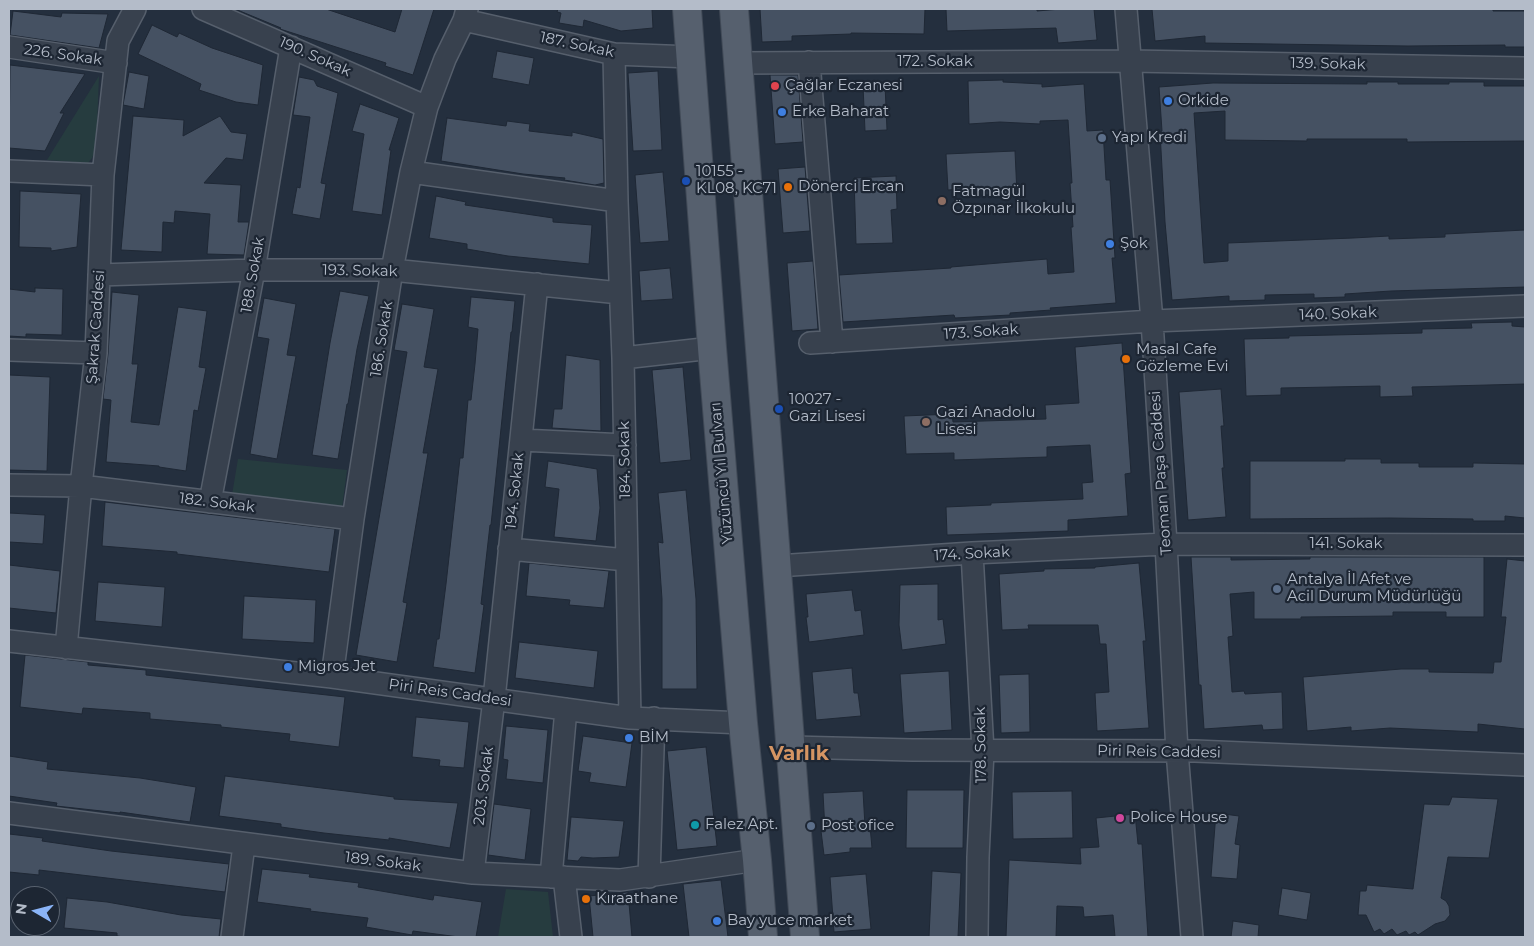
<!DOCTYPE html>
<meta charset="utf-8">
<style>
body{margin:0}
#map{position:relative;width:1534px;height:946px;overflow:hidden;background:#242f3e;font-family:Montserrat,sans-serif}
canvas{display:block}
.frame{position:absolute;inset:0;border:10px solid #b4bcc9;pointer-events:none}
.north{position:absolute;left:10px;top:886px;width:50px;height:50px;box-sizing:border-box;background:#1d2633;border:1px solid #59626f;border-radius:50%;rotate:278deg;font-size:14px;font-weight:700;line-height:20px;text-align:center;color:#b4bcc9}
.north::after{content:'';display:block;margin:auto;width:18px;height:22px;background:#8ab4f8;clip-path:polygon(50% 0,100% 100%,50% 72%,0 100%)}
</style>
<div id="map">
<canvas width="1534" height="946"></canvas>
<div class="frame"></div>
<div class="north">N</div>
</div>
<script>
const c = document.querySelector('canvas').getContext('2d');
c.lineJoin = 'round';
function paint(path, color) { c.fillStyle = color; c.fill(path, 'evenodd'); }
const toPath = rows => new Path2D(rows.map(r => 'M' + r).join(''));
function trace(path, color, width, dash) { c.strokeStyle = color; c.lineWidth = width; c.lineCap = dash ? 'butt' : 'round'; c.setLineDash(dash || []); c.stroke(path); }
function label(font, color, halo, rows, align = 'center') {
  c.font = font + ' Montserrat,sans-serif'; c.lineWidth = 4.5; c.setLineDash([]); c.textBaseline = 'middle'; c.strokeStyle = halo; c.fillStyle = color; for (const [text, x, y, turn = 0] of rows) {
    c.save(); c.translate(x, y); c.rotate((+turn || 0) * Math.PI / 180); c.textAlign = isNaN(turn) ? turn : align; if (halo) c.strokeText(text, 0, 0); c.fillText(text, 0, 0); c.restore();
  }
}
const green = toPath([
 [99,76,96,150,92,158,88,163,47,160],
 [238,459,347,470,342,508,232,495],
 [506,889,548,892,553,937,498,937]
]);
const building = toPath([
 [235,9,326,9,395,32,402,9,434,9,413,75,385,66,386,63,280,29,281,28,235,9],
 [558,9,652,9,653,28,621,31,584,20,583,27,559,23,561,13,557,12,558,9],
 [760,9,925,9,924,34,851,33,851,34,792,36,792,41,762,42,760,9],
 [946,9,1037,9,1037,11,1061,9,1094,9,1097,40,1058,43,1056,28,947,31,946,9],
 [1152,9,1493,9,1493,11,1525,11,1525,47,1505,47,1505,45,1408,46,1205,43,1205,36,1155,41,1152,9],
 [13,11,61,17,62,13,108,14,99,48,10,35,13,11],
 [152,25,177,37,179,33,212,48,263,65,258,105,236,102,199,90,201,84,138,54,152,25],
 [497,51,534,58,529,85,492,78,497,51],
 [10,65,85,74,60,113,64,113,45,151,9,148,10,65],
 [658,71,662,150,633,151,628,73,658,71],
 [129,72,149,76,144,109,123,105,129,72],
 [770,75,798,75,803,142,775,144,770,75],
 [299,77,314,80,317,86,338,93,321,183,326,184,320,219,292,214,297,187,300,188,310,117,293,115,299,77],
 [1003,80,1003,82,1042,84,1042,87,1084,84,1087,131,1103,130,1106,180,1110,180,1115,258,1112,258,1116,303,1050,308,1051,310,1010,313,1010,315,955,318,954,315,843,322,839,275,951,268,951,267,1047,259,1048,274,1074,272,1071,227,1073,227,1070,183,1072,183,1068,120,1040,121,1040,124,1000,122,969,124,968,81,1003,80],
 [1367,82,1398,82,1398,84,1449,84,1449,82,1484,82,1484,86,1525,86,1525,141,1407,142,1407,139,1307,139,1307,141,1225,140,1225,111,1194,113,1204,263,1228,261,1228,243,1353,238,1389,236,1389,239,1445,237,1445,234,1525,230,1525,287,1391,291,1345,294,1345,297,1314,298,1314,294,1265,295,1265,300,1229,301,1229,296,1172,300,1165,222,1160,132,1162,131,1159,87,1213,83,1367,84,1367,82],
 [885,84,887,130,865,131,863,85,885,84],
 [360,104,399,118,389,150,391,150,382,215,352,211,364,134,352,131,360,104],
 [133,116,184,120,183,136,220,116,231,132,247,134,243,160,226,158,204,183,241,185,238,222,249,222,244,255,207,254,210,214,175,211,174,223,163,222,162,252,121,250,133,116],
 [447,118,506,126,507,121,530,124,529,131,572,136,572,132,603,139,604,183,595,185,564,180,565,178,523,174,441,161,447,118],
 [1015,151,1017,194,981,195,981,188,948,190,946,154,1015,151],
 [805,167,810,231,783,233,778,169,805,167],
 [663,172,669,241,640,243,635,175,663,172],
 [896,176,897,209,891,210,893,243,856,244,854,178,896,176],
 [20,191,81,194,77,247,51,251,51,248,19,247,20,191],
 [436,196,466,202,465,205,553,218,553,222,592,225,589,264,508,256,467,249,467,244,429,238,436,196],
 [813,261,818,329,792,331,787,263,813,261],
 [670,268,673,299,641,301,639,271,670,268],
 [35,288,63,289,62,335,26,334,26,337,9,336,9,289,35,292,35,288],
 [340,291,369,296,357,349,348,404,347,404,338,459,312,455,330,343,340,291],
 [112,292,139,295,132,364,138,364,131,422,159,425,178,307,207,311,199,367,206,368,198,411,194,410,186,471,159,467,159,466,106,462,111,400,103,399,108,354,112,292],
 [471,297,515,301,512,332,511,332,491,525,490,525,481,604,484,605,475,673,433,667,437,639,439,639,446,584,460,458,463,458,468,400,471,400,475,364,478,329,468,327,471,297],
 [264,298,296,304,287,355,296,356,277,459,250,454,269,339,257,337,264,298],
 [402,304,434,309,424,367,438,369,423,453,428,453,403,602,407,603,397,662,356,655,407,352,394,350,402,304],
 [1512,322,1512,326,1525,327,1525,384,1412,387,1413,396,1380,397,1380,386,1281,388,1281,395,1246,396,1244,339,1289,338,1289,336,1422,333,1422,329,1472,328,1471,323,1512,322],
 [1122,343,1131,473,1125,474,1128,516,1068,520,1068,531,947,535,946,507,991,505,991,503,1083,499,1082,483,1093,482,1090,445,1047,447,1047,457,954,460,954,453,906,454,904,416,952,414,953,422,1046,419,1045,405,1079,403,1075,347,1122,343],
 [566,355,600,360,601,431,552,428,554,409,562,409,566,355],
 [683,367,691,460,660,463,652,370,683,367],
 [9,375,50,377,47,471,9,470,9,375],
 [1221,389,1224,426,1221,426,1224,468,1222,468,1226,517,1188,520,1179,392,1221,389],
 [1345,459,1381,459,1381,463,1419,463,1419,467,1473,467,1473,463,1525,464,1525,518,1505,516,1505,521,1473,521,1473,519,1389,518,1250,519,1250,461,1345,461,1345,459],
 [548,461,597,469,600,508,596,541,554,537,559,489,545,487,548,461],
 [686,490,696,599,697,689,662,689,662,599,658,542,663,543,658,493,686,490],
 [105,502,335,529,329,572,177,554,177,552,102,546,105,502],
 [9,513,45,515,43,544,9,542,9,513],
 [1191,557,1231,557,1231,560,1310,559,1310,557,1484,557,1484,617,1446,617,1446,612,1393,612,1393,616,1301,617,1301,619,1254,619,1254,592,1230,594,1233,636,1228,637,1232,692,1244,691,1245,694,1282,692,1283,729,1263,730,1262,725,1204,729,1201,685,1199,685,1191,557],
 [1507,559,1525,561,1525,729,1478,724,1478,732,1390,728,1351,731,1351,727,1307,731,1303,677,1401,669,1429,669,1429,672,1493,673,1494,662,1501,662,1506,617,1501,617,1507,559],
 [529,563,609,571,604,608,569,605,570,600,526,596,529,563],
 [1139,563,1146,641,1143,641,1149,728,1097,731,1095,693,1109,692,1106,644,1100,644,1098,625,1028,625,1029,629,1002,630,999,574,1044,571,1044,569,1095,568,1095,567,1139,563],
 [9,565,60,571,56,613,9,608,9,565],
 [98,582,165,587,162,627,95,621,98,582],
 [938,584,938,620,943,619,946,644,902,650,899,625,900,585,938,584],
 [852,590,855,611,861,610,864,635,809,642,806,617,808,617,806,594,852,590],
 [244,596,316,600,314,643,242,639,244,596],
 [519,642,598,651,594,688,515,678,519,642],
 [25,655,88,662,88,665,146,670,146,675,345,697,339,747,289,741,290,734,221,727,221,725,150,719,150,713,83,708,82,714,20,707,25,655],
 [852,668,854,693,858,693,861,716,816,720,812,672,852,668],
 [949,671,952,730,904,733,900,674,949,671],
 [1029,674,1030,732,1001,733,999,675,1029,674],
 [416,717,469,722,464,768,439,766,440,760,412,757,416,717],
 [506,726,548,730,543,783,506,779,508,760,503,759,506,726],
 [583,736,632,743,626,787,589,782,591,773,578,771,583,736],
 [706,747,717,846,677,850,667,751,706,747],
 [9,756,48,762,47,769,140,778,196,787,190,822,120,812,120,813,56,806,57,803,9,796,9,756],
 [225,776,394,797,394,799,458,803,450,848,389,838,389,840,324,833,281,827,281,824,219,816,225,776],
 [907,790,964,790,963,848,906,848,907,790],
 [863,791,865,826,870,826,872,848,850,848,850,852,824,855,821,831,825,831,823,793,863,791],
 [1072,791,1073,838,1013,839,1012,792,1072,791],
 [1452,797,1498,799,1489,858,1448,857,1441,898,1446,901,1449,906,1450,915,1445,921,1435,924,1418,935,1415,932,1409,935,1406,931,1397,935,1392,929,1384,934,1380,929,1374,932,1366,915,1358,915,1360,891,1366,891,1367,885,1413,889,1424,804,1449,805,1452,797],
 [494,804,531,809,525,860,488,855,494,804],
 [1216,813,1239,816,1235,844,1240,845,1237,879,1211,877,1216,813],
 [1135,814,1138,844,1142,844,1148,937,1115,937,1113,915,1084,917,1083,907,1057,906,1056,937,1006,937,1009,860,1081,864,1080,848,1099,847,1096,818,1135,814],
 [571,817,624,821,619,857,593,858,581,857,578,861,567,860,571,817],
 [9,834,43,838,42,841,111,851,229,864,225,892,39,870,39,875,9,872,9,834],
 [262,869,310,874,309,877,359,883,358,887,433,900,434,895,482,902,476,937,459,937,413,931,412,935,366,927,368,918,310,911,311,909,257,902,262,869],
 [932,871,961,873,958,937,929,937,932,871],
 [866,874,871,929,834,932,830,877,866,874],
 [721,880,728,937,689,937,683,884,721,880],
 [1282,888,1311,893,1307,920,1278,915,1282,888],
 [628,892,632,937,593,937,589,896,628,892],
 [67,898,107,902,181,915,221,919,219,937,124,937,117,936,117,933,64,928,67,898],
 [1233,921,1259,925,1258,937,1231,937,1233,921]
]);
const minor = toPath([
 [203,9,427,107],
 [1126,9,1152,321,1166,544,1177,751,1192,937],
 [464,20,614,54,691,57],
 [9,47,116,63],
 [614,54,617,201,623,358,630,718],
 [809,62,832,342],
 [739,63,1130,61,1525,68],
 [9,171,103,175],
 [411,172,617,201],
 [99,275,254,270,392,270,620,293],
 [810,343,1152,321,1525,306],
 [9,350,96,353],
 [623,358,712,348],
 [521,440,625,445],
 [9,485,81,486,353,519],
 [210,502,254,270,291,47],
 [509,549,627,560],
 [972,553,983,751,978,857,977,937],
 [777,566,972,553,1166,544,1525,545],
 [9,641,332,677,630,718,743,723],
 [66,648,81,486,96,353,103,175,118,41,135,9],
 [332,677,353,519,392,270,411,172,427,107,445,59,464,20,467,9],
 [792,747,912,750,1195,751,1525,765],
 [9,813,473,873,620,880,757,860],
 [473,873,494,699,537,284],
 [551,877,566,709],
 [564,877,571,937],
 [649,877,654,718],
 [232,937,244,845]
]);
const major = toPath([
 [687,9,712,348,743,723,757,860,763,937],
 [734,9,805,937]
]);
const markers = [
 [775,86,5,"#e0444e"],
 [1168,101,5,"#3f7fe0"],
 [782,112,5,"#3f7fe0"],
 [1102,138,5,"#5c6f8a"],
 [686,181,5,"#1a4fb4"],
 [788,187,5,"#e8710a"],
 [942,201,5,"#8d6e63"],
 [1110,244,5,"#3f7fe0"],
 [1126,359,5,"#e8710a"],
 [779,409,5,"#1a4fb4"],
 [926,422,5,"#8d6e63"],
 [1277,589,5,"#5c6f8a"],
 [288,667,5,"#3f7fe0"],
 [629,738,5,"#3f7fe0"],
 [1120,818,5,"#d1479c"],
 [695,825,5,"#0f9aa8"],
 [811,826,5,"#5c6f8a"],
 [586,899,5,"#e8710a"],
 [717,921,5,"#3f7fe0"]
];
const streetNames = [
 ["187. Sokak",577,45,12],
 ["226. Sokak",63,55,8],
 ["190. Sokak",315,57,24],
 ["172. Sokak",935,62],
 ["139. Sokak",1328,64,1],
 ["193. Sokak",360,271,1],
 ["188. Sokak",253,275,-80],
 ["140. Sokak",1338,314,-2],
 ["Şakrak Caddesi",96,327,-86],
 ["173. Sokak",981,332,-4],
 ["186. Sokak",382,339,-81],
 ["184. Sokak",625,460,-91],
 ["Yüzüncü Yıl Bulvarı",722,473,-95],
 ["Teoman Paşa Caddesi",1161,473,-94],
 ["194. Sokak",515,491,-84],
 ["182. Sokak",217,503,7],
 ["141. Sokak",1346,544],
 ["174. Sokak",972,554,-3],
 ["Piri Reis Caddesi",450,693,8],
 ["178. Sokak",981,745,-91],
 ["Piri Reis Caddesi",1159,752,1],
 ["203. Sokak",484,786,-83],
 ["189. Sokak",383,862,7]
];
const poiNames = [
 ["Çağlar Eczanesi",785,86],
 ["Orkide",1178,101],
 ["Erke Baharat",792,112],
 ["Yapı Kredi",1112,138],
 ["10155 -",696,172],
 ["KL08, KC71",696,189],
 ["Dönerci Ercan",798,187],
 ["Fatmagül",952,192],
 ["Özpınar İlkokulu",952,209],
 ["Şok",1120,244],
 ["Masal Cafe",1136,350],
 ["Gözleme Evi",1136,367],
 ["10027 -",789,400],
 ["Gazi Lisesi",789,417],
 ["Gazi Anadolu",936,413],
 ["Lisesi",936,430],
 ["Antalya İl Afet ve",1287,580],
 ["Acil Durum Müdürlüğü",1287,597],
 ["Migros Jet",298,667],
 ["BİM",639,738],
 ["Police House",1130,818],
 ["Falez Apt.",705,825],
 ["Post ofice",821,826],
 ["Kıraathane",596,899],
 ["Bay yuce market",727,921]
];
const districtNames = [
 ["Varlık",799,754]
];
paint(green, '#263c3f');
paint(building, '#455162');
trace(building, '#1f2835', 1);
trace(minor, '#565f6c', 24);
trace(major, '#414a57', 30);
trace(minor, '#38414e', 21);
trace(major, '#56606e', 28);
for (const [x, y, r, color] of markers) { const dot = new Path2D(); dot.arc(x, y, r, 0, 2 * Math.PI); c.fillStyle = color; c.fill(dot); trace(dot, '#1d2633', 2); }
label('15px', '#b4bcc9', '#1d2633', streetNames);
label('15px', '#b4bcc9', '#1d2633', poiNames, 'left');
label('bold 20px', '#d59563', '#1d2633', districtNames);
</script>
